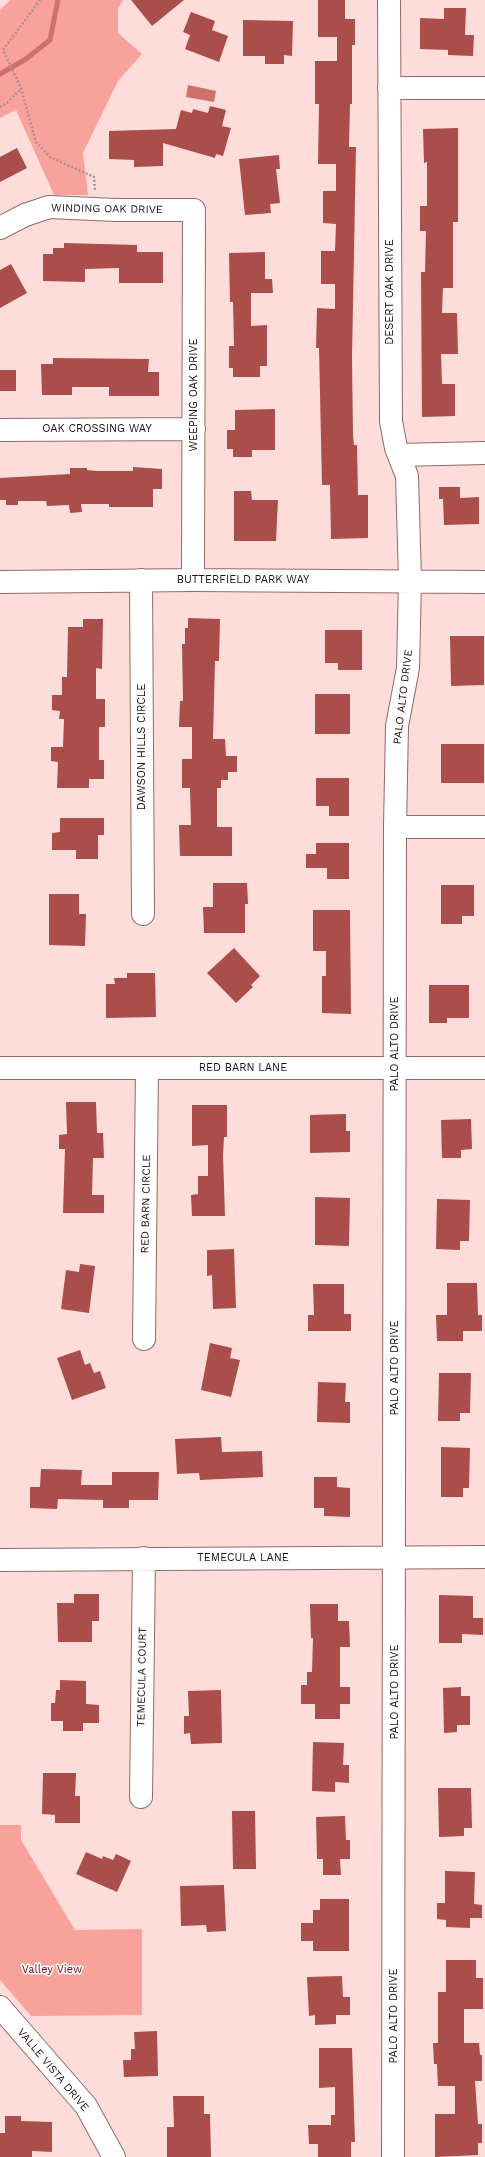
<!DOCTYPE html>
<style>
body{margin:0}
canvas{display:block;background:#fddcd9}
</style>
<canvas width="485" height="2157"></canvas>
<script>
const c = document.querySelector('canvas').getContext('2d');
c.lineJoin = 'round';
function paint(path, color) { c.fillStyle = color; c.fill(path, 'evenodd'); }
const toPath = rows => new Path2D(rows.map(r => 'M' + r).join(''));
function trace(path, color, width, dash) { c.strokeStyle = color; c.lineWidth = width; c.lineCap = dash ? 'butt' : 'round'; c.setLineDash(dash || []); c.stroke(path); }
function label(font, color, halo, rows, align = 'center') {
  c.font = font + ' "Work Sans",sans-serif'; c.lineWidth = 3; c.setLineDash([]); c.textBaseline = 'middle'; c.strokeStyle = halo; c.fillStyle = color; for (const [text, x, y, turn = 0] of rows) {
    c.save(); c.translate(x, y); c.rotate((+turn || 0) * Math.PI / 180); c.textAlign = isNaN(turn) ? turn : align; if (halo) c.strokeText(text, 0, 0); c.fillText(text, 0, 0); c.restore();
  }
}
const green = toPath([
 [10,0,123,0,118,9,118,33,142,54,118,81,83,153,88,195,54,195,16,110,0,118,0,10],
 [0,1825,21,1825,21,1840,75,1930,142,1929,142,2015,31,2016,0,1980]
]);
const water = toPath([
 [188,85,216,91,214,102,186,97]
]);
const stream = toPath([
 [0,74,26,59,50,40,58,0]
]);
const building = toPath([
 [131,0,184,0,152,26],
 [318,0,345,0,345,19,355,19,355,45,352,45,352,104,350,104,349,147,356,147,352,357,353,435,354,445,357,445,358,495,368,495,368,538,331,539,330,485,322,485,319,348,316,348,317,308,335,309,335,284,321,284,321,251,335,251,336,224,323,223,323,191,336,191,336,164,318,164,319,104,315,104,315,61,337,61,337,37,318,37],
 [444,8,466,8,465,35,474,35,473,56,448,55,448,50,420,49,420,18,444,19],
 [191,12,215,21,212,30,228,36,219,62,185,49,190,35,183,32],
 [243,20,293,21,292,56,284,55,284,64,265,64,265,56,243,56],
 [210,106,226,110,222,126,231,128,223,156,216,154,215,158,163,143,163,166,134,167,134,160,109,159,109,131,176,129,181,110,192,113,193,109,208,113],
 [458,128,458,222,453,222,453,288,443,288,442,313,457,313,458,354,441,354,442,384,455,384,455,416,422,417,421,272,425,272,426,231,420,231,420,206,427,206,427,162,424,163,423,129],
 [17,148,27,168,0,182,0,157],
 [279,155,280,169,276,169,280,203,270,204,271,213,245,215,239,159],
 [64,243,137,245,137,252,163,252,163,283,119,283,119,268,85,269,85,282,43,281,43,254,53,254,53,248,64,248],
 [265,252,265,279,272,279,273,293,251,293,251,326,267,325,267,366,260,366,260,377,233,377,233,368,229,368,229,346,234,346,233,302,230,302,229,253],
 [11,264,27,293,0,308,0,270],
 [53,358,149,359,148,372,159,372,159,396,109,396,109,387,72,387,72,395,42,395,41,364,53,364],
 [0,370,16,370,16,391,0,391],
 [275,409,275,450,252,450,252,457,233,457,233,449,227,449,227,430,235,430,235,410],
 [133,467,162,469,162,489,153,489,153,507,109,507,109,504,81,504,82,512,70,513,69,505,47,506,46,501,18,501,18,505,6,505,6,500,0,500,0,478,70,474,70,468,87,468,87,470,97,471,133,471],
 [439,487,460,487,460,498,479,497,479,524,444,525,443,499,439,499],
 [234,491,251,491,252,500,278,500,276,541,234,541],
 [188,618,220,619,219,661,215,661,213,739,225,739,226,756,237,756,237,772,228,772,228,780,221,780,221,788,217,788,217,827,232,827,232,856,180,856,179,825,191,825,190,788,182,788,182,759,192,759,192,727,179,727,180,701,183,701,182,644,185,644,185,628,188,628],
 [83,619,103,619,102,669,96,668,96,699,105,699,105,727,99,727,99,760,104,760,104,779,89,779,89,788,57,788,58,762,51,761,51,747,63,747,64,719,59,719,60,711,52,710,52,695,62,695,62,677,67,677,68,627,83,627],
 [325,630,362,630,362,670,338,670,338,663,325,663],
 [450,636,484,636,484,685,451,686],
 [315,694,350,694,350,734,315,734],
 [441,744,484,744,484,783,441,783],
 [316,778,349,778,349,816,329,816,329,806,316,806],
 [60,818,104,818,104,835,98,835,98,859,76,859,76,850,52,850,52,833,60,832],
 [316,843,349,843,349,879,327,879,327,868,306,868,306,854,316,854],
 [213,883,247,883,248,904,245,904,245,933,204,933,203,907,213,907],
 [441,885,474,885,474,916,462,916,462,924,441,924],
 [49,894,79,894,79,914,86,914,85,946,49,945],
 [313,910,350,910,351,1014,322,1013,322,976,326,976,326,951,313,951],
 [234,948,260,976,251,985,253,987,236,1003,207,973],
 [127,973,155,973,156,1017,106,1018,106,984,115,984,114,978,127,978],
 [429,985,469,985,469,1018,447,1018,447,1023,429,1023],
 [66,1102,96,1102,97,1133,103,1133,104,1158,93,1158,92,1195,104,1195,104,1213,63,1213,65,1149,59,1149,59,1135,67,1134],
 [192,1105,227,1105,227,1137,224,1137,223,1155,225,1216,192,1216,191,1195,198,1194,198,1176,208,1176,208,1145,192,1146],
 [346,1114,346,1131,350,1131,350,1152,310,1153,310,1115],
 [471,1119,472,1149,461,1150,461,1158,442,1158,441,1120],
 [315,1197,350,1198,349,1246,315,1245],
 [437,1199,470,1200,469,1241,460,1241,460,1250,436,1249],
 [234,1249,236,1308,213,1309,212,1275,207,1276,207,1250],
 [80,1264,95,1266,89,1313,61,1309,66,1270,79,1272],
 [447,1283,477,1283,478,1315,482,1315,482,1331,463,1331,463,1341,437,1341,436,1315,447,1315],
 [313,1284,344,1284,344,1314,351,1314,351,1331,308,1331,308,1315,314,1315],
 [210,1343,232,1348,230,1358,240,1360,231,1397,201,1390],
 [80,1350,85,1365,90,1363,94,1373,100,1371,106,1388,72,1400,57,1358],
 [439,1373,471,1373,470,1413,460,1413,460,1421,438,1421],
 [318,1382,346,1383,345,1402,350,1402,350,1423,317,1422],
 [221,1437,222,1452,262,1451,263,1477,200,1480,199,1473,177,1474,175,1439],
 [441,1447,470,1448,469,1488,463,1488,463,1497,441,1497],
 [41,1469,82,1470,81,1485,112,1485,112,1472,159,1472,158,1500,129,1500,129,1508,103,1508,103,1500,58,1499,57,1509,30,1508,30,1487,40,1487],
 [314,1477,337,1477,337,1487,350,1488,350,1517,324,1516,324,1508,314,1508],
 [74,1594,99,1594,99,1621,92,1621,92,1642,58,1642,57,1603,74,1603],
 [439,1595,473,1596,473,1618,483,1618,483,1635,462,1634,462,1643,439,1643],
 [310,1604,338,1604,338,1621,349,1621,350,1647,340,1647,340,1687,350,1687,350,1704,340,1704,340,1719,315,1719,315,1704,301,1704,301,1685,307,1685,307,1672,312,1672,313,1638,311,1638],
 [60,1680,86,1681,86,1704,99,1705,99,1723,83,1723,83,1731,63,1731,63,1721,51,1721,51,1703,55,1703,56,1690,60,1690],
 [461,1687,461,1696,470,1696,470,1725,457,1725,457,1732,444,1733,443,1688],
 [221,1690,222,1743,191,1744,190,1733,184,1734,184,1716,189,1716,188,1691],
 [313,1742,344,1743,343,1765,349,1765,349,1783,335,1782,335,1792,312,1791],
 [43,1773,76,1773,75,1796,80,1796,80,1823,55,1823,55,1815,42,1814],
 [438,1788,471,1788,472,1828,464,1828,464,1836,439,1837],
 [232,1811,255,1811,256,1869,233,1869],
 [345,1816,346,1840,350,1840,350,1859,340,1859,341,1875,323,1875,323,1859,317,1859,316,1817],
 [86,1852,102,1859,103,1856,113,1860,116,1854,131,1861,117,1892,76,1874],
 [445,1871,475,1872,474,1904,482,1905,482,1918,470,1918,470,1928,446,1927,446,1920,437,1919,437,1903,445,1903],
 [224,1885,226,1931,207,1932,206,1925,181,1926,180,1886],
 [320,1899,349,1899,349,1951,313,1951,313,1941,301,1941,301,1923,313,1923,313,1910,320,1910],
 [446,1960,476,1960,476,1978,483,1978,483,2009,464,2009,464,2043,479,2043,480,2055,482,2055,482,2081,475,2081,478,2124,482,2124,482,2143,478,2143,478,2155,435,2157,435,2114,455,2114,455,2086,438,2086,437,2064,434,2064,433,2043,438,2043,438,1992,446,1992],
 [342,1976,343,1997,350,1997,350,2015,336,2015,336,2024,315,2025,315,2015,309,2016,307,1977],
 [157,2031,158,2076,124,2077,123,2060,131,2060,131,2049,135,2049,134,2032],
 [319,2048,352,2048,355,2142,351,2142,351,2157,318,2157,318,2144,309,2144,308,2125,331,2125,331,2115,335,2115,335,2087,319,2088],
 [173,2096,204,2096,204,2114,210,2114,211,2157,167,2157,167,2127,174,2127],
 [5,2116,21,2116,21,2121,52,2122,52,2152,32,2151,32,2157,0,2157,0,2133,5,2133]
]);
const path = toPath([
 [40,0,3,50,21,88,36,142,50,157,94,177,95,190],
 [0,107,7,103,21,89]
]);
const minor = toPath([
 [389,0,391,421,396,448,407,476,410,580,408,668,397,726,395,827,393,2157],
 [389,88,485,88],
 [0,228,25,215,49,207,116,210,194,210,193,580],
 [0,430,194,429],
 [399,455,485,453],
 [141,580,143,914],
 [0,582,193,580,485,582],
 [395,827,485,827],
 [0,1068,485,1068],
 [144,1339,147,1068],
 [0,1560,485,1557],
 [141,1797,144,1558],
 [0,2007,86,2106,114,2157]
]);
const streetNames = [
 ["WINDING OAK DRIVE",107,209,1],
 ["DESERT OAK DRIVE",390,292,-90],
 ["WEEPING OAK DRIVE",194,395,-90],
 ["OAK CROSSING WAY",97,429],
 ["BUTTERFIELD PARK WAY",243,580],
 ["PALO ALTO DRIVE",403,697,-83],
 ["DAWSON HILLS CIRCLE",142,747,-90],
 ["PALO ALTO DRIVE",395,1044,-90],
 ["RED BARN LANE",243,1068],
 ["RED BARN CIRCLE",146,1204,-89],
 ["PALO ALTO DRIVE",395,1368,-90],
 ["TEMECULA LANE",243,1558],
 ["TEMECULA COURT",142,1677,-89],
 ["PALO ALTO DRIVE",395,1692,-90],
 ["PALO ALTO DRIVE",394,2016,-90],
 ["VALLE VISTA DRIVE",53,2070,50]
];
const parkNames = [
 ["Valley View",52,1970]
];
paint(green, '#f9a19b');
paint(water, '#cf706b');
trace(stream, '#cf706b', 5);
paint(building, '#a94e4b');
trace(minor, '#8f6b68', 24);
trace(path, '#ab928f', 2.5, [2, 2]);
trace(minor, '#fff', 22);
label('11px', '#1c0f0e', '#fff', streetNames);
label('11px', '#650c13', '#fff', parkNames);
</script>
